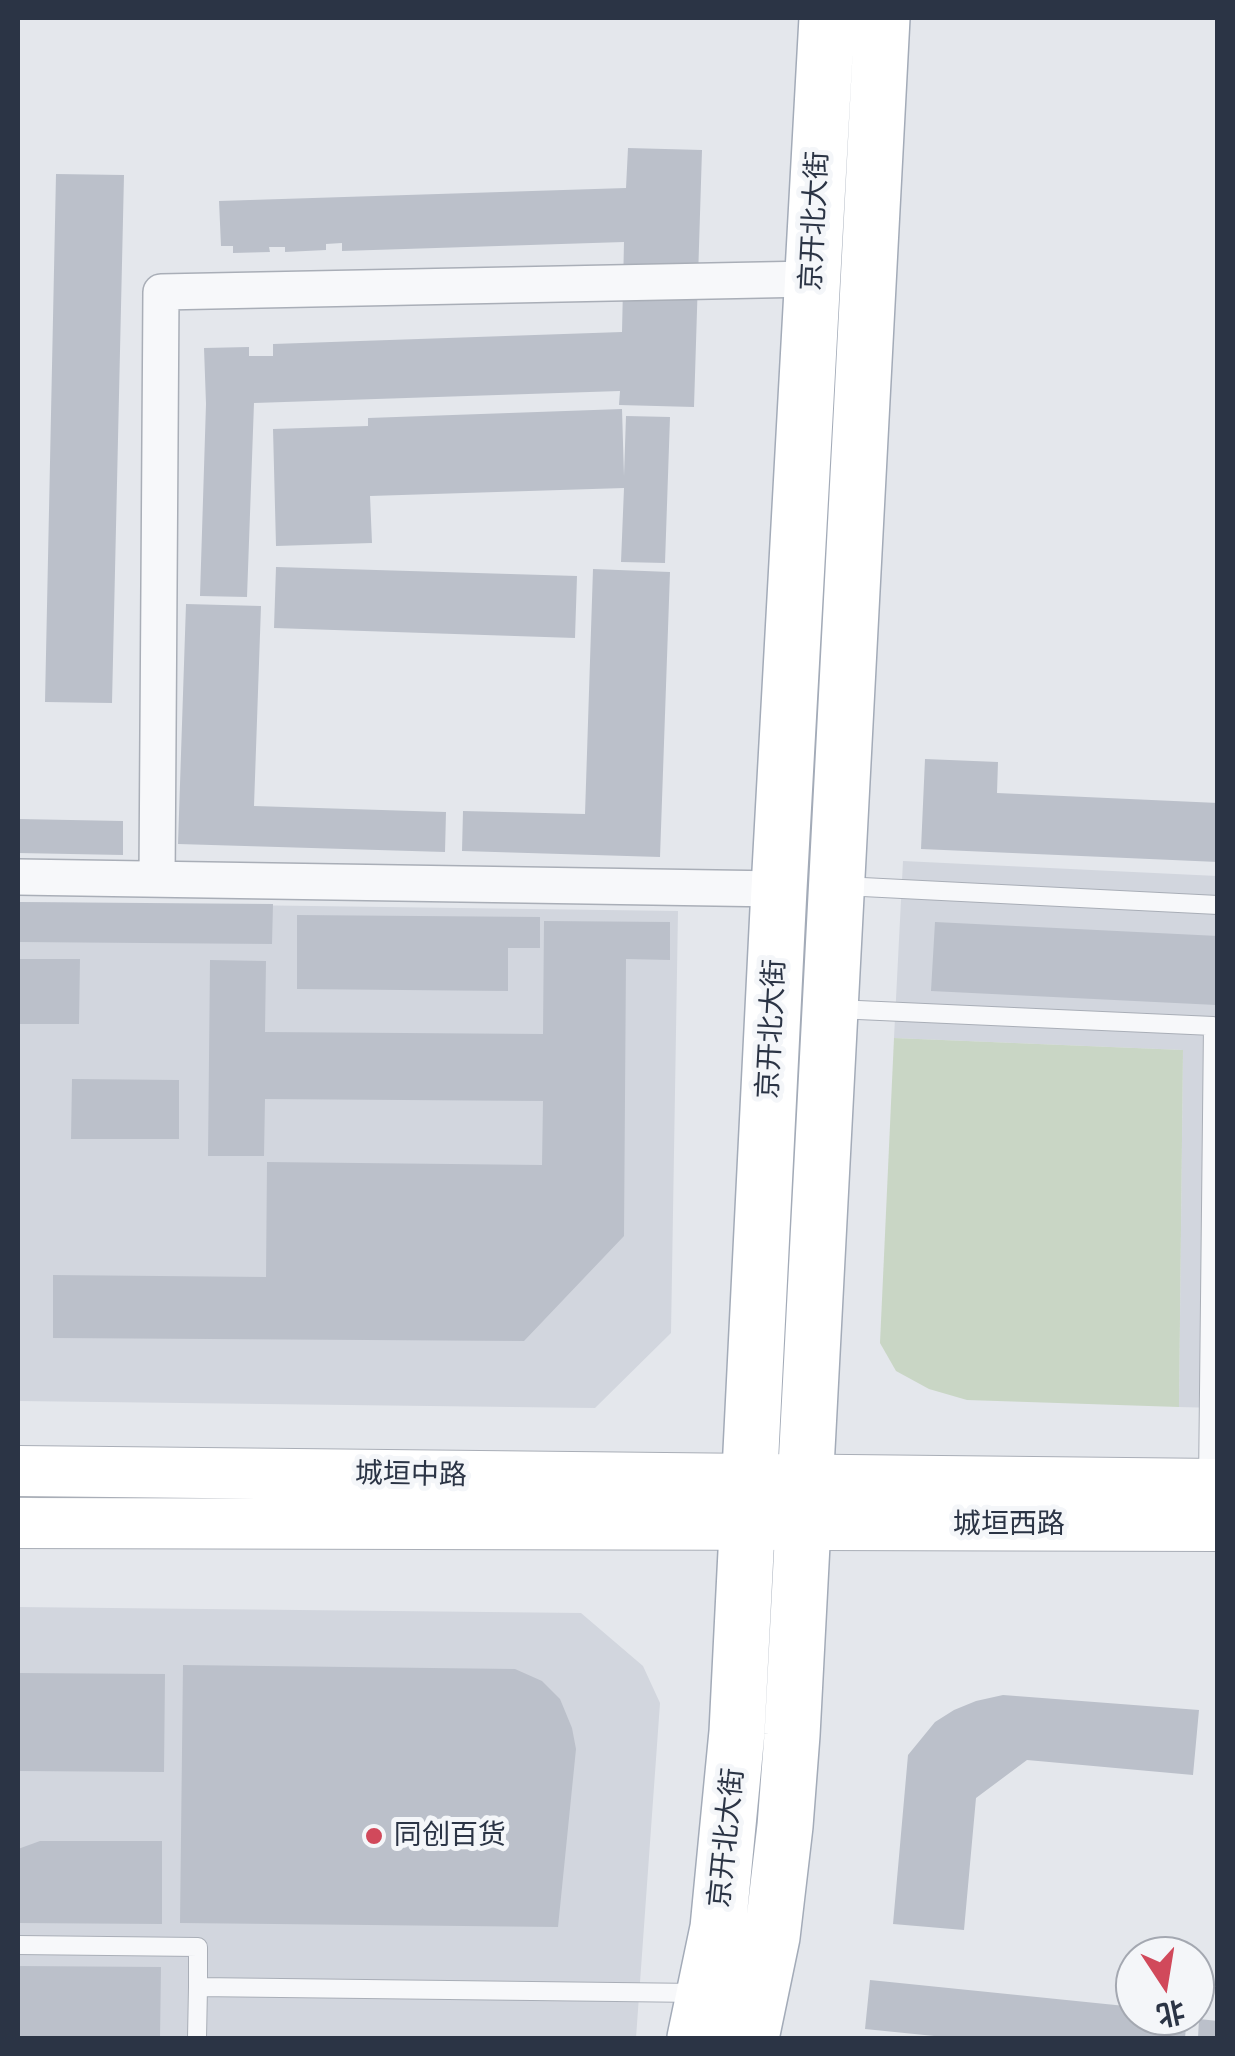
<!DOCTYPE html>
<meta charset="utf-8">
<style>
body{margin:0}
#map{position:relative;width:1235px;height:2056px;overflow:hidden;background:#e4e7ec;font-family:Figtree,"Noto Sans SC",sans-serif}
canvas{display:block}
.frame{position:absolute;inset:0;border:20px solid #2b3445;pointer-events:none}
.north{position:absolute;left:1115px;top:1936px;width:100px;height:100px;box-sizing:border-box;background:#f4f6f9;border:2px solid #a4a8b1;border-radius:50%;rotate:168deg;font-size:28px;font-weight:700;line-height:40px;text-align:center;color:#2b3445}
.north::after{content:'';display:block;margin:auto;width:35px;height:45px;background:#d1495b;clip-path:polygon(50% 0,100% 100%,50% 72%,0 100%)}
</style>
<div id="map">
<canvas width="1235" height="2056"></canvas>
<div class="frame"></div>
<div class="north">北</div>
</div>
<script>
const c = document.querySelector('canvas').getContext('2d');
c.lineJoin = 'round';
function paint(path, color) { c.fillStyle = color; c.fill(path, 'evenodd'); }
const toPath = rows => new Path2D(rows.map(r => 'M' + r).join(''));
function trace(path, color, width, dash) { c.strokeStyle = color; c.lineWidth = width; c.lineCap = dash ? 'butt' : 'round'; c.setLineDash(dash || []); c.stroke(path); }
function label(font, color, halo, rows, align = 'center') {
  c.font = font + ' Figtree,"Noto Sans SC",sans-serif'; c.lineWidth = 10; c.setLineDash([]); c.textBaseline = 'middle'; c.strokeStyle = halo; c.fillStyle = color; for (const [text, x, y, turn = 0] of rows) {
    c.save(); c.translate(x, y); c.rotate((+turn || 0) * Math.PI / 180); c.textAlign = isNaN(turn) ? turn : align; if (halo) c.strokeText(text, 0, 0); c.fillText(text, 0, 0); c.restore();
  }
}
const built = toPath([
 [903,861,1217,876,1217,1408,1179,1407,1183,1050,894,1038],
 [18,902,678,911,671,1333,595,1408,18,1401],
 [18,1607,581,1613,643,1666,660,1703,636,2038,18,2038]
]);
const green = toPath([
 [894,1038,1183,1050,1179,1407,967,1400,929,1389,896,1371,880,1343]
]);
const building = toPath([
 [628,148,702,150,694,407,619,405,620,391,254,403,247,597,200,596,206,404,204,348,249,347,249,356,273,356,273,344,622,332,624,242,342,251,342,243,326,244,326,250,285,252,285,247,269,247,270,252,233,253,233,246,221,246,219,201,626,188],
 [56,174,124,175,112,703,45,702],
 [622,409,624,476,626,416,670,417,665,563,621,562,624,488,370,496,372,543,276,546,273,429,368,426,368,418],
 [276,567,577,576,575,638,274,628],
 [593,569,670,572,660,857,462,851,463,811,585,814],
 [186,604,261,606,254,806,446,812,445,852,178,844],
 [925,759,998,762,997,793,1218,803,1218,862,921,849],
 [18,819,123,821,123,855,18,853],
 [18,902,273,904,272,944,18,942],
 [297,915,540,917,540,948,508,948,508,991,297,989],
 [544,921,670,922,670,960,626,959,624,1236,524,1341,53,1338,53,1275,266,1277,267,1162,542,1165,543,1101,265,1099,264,1156,208,1156,210,960,266,961,265,1032,543,1034],
 [935,922,1218,936,1216,1005,931,991],
 [18,959,80,959,79,1024,18,1024],
 [72,1079,179,1080,179,1139,71,1139],
 [183,1665,515,1669,542,1681,560,1699,572,1728,576,1749,558,1927,180,1923],
 [18,1673,165,1674,164,1772,18,1771],
 [1003,1695,1199,1710,1193,1775,1027,1760,976,1798,964,1930,893,1924,908,1755,935,1722,954,1710,976,1701],
 [40,1841,162,1841,162,1924,18,1923,18,1849],
 [18,1966,161,1967,160,2038,18,2038],
 [870,1980,1135,2007,1135,2016,1187,2016,1185,2038,954,2038,865,2029],
 [1199,2019,1218,2021,1218,2038,1198,2038]
]);
const lane = toPath([
 [843,886,1218,905],
 [836,1009,1213,1026,1208,1483],
 [18,1945,198,1947,198,1987],
 [197,2038,198,1987,699,1993]
]);
const street = toPath([
 [18,877,779,889],
 [157,879,161,292,811,279]
]);
const secondary = toPath([
 [18,1471,1218,1484],
 [18,1523,1218,1526]
]);
const primary = toPath([
 [695,2038,718,1928,737,1732,779,889,827,18],
 [751,2038,772,1937,785,1826,792,1735,882,18]
]);
const markers = [
 [374,1836,10,"#d1495b"]
];
const streetNames = [
 ["京开北大街",815,221,-87],
 ["京开北大街",772,1029,-87],
 ["城垣中路",411,1475,1],
 ["城垣西路",1009,1525],
 ["京开北大街",727,1838,-84]
];
const poiNames = [
 ["同创百货",394,1836]
];
paint(built, '#d2d6de');
paint(green, '#c9d6c5');
paint(building, '#bbc0ca');
trace(lane, '#a9aeb7', 20);
trace(street, '#a9aeb7', 38);
trace(secondary, '#a9aeb7', 52);
trace(primary, '#a3abb8', 58);
trace(lane, '#f7f8fa', 18);
trace(street, '#f7f8fa', 35);
trace(secondary, '#fff', 50);
trace(primary, '#fff', 55);
for (const [x, y, r, color] of markers) { const dot = new Path2D(); dot.arc(x, y, r, 0, 2 * Math.PI); c.fillStyle = color; c.fill(dot); trace(dot, '#f4f6f9', 4); }
label('28px', '#2b3445', '#f4f6f9', streetNames);
label('28px', '#2b3445', '#f4f6f9', poiNames, 'left');
</script>
